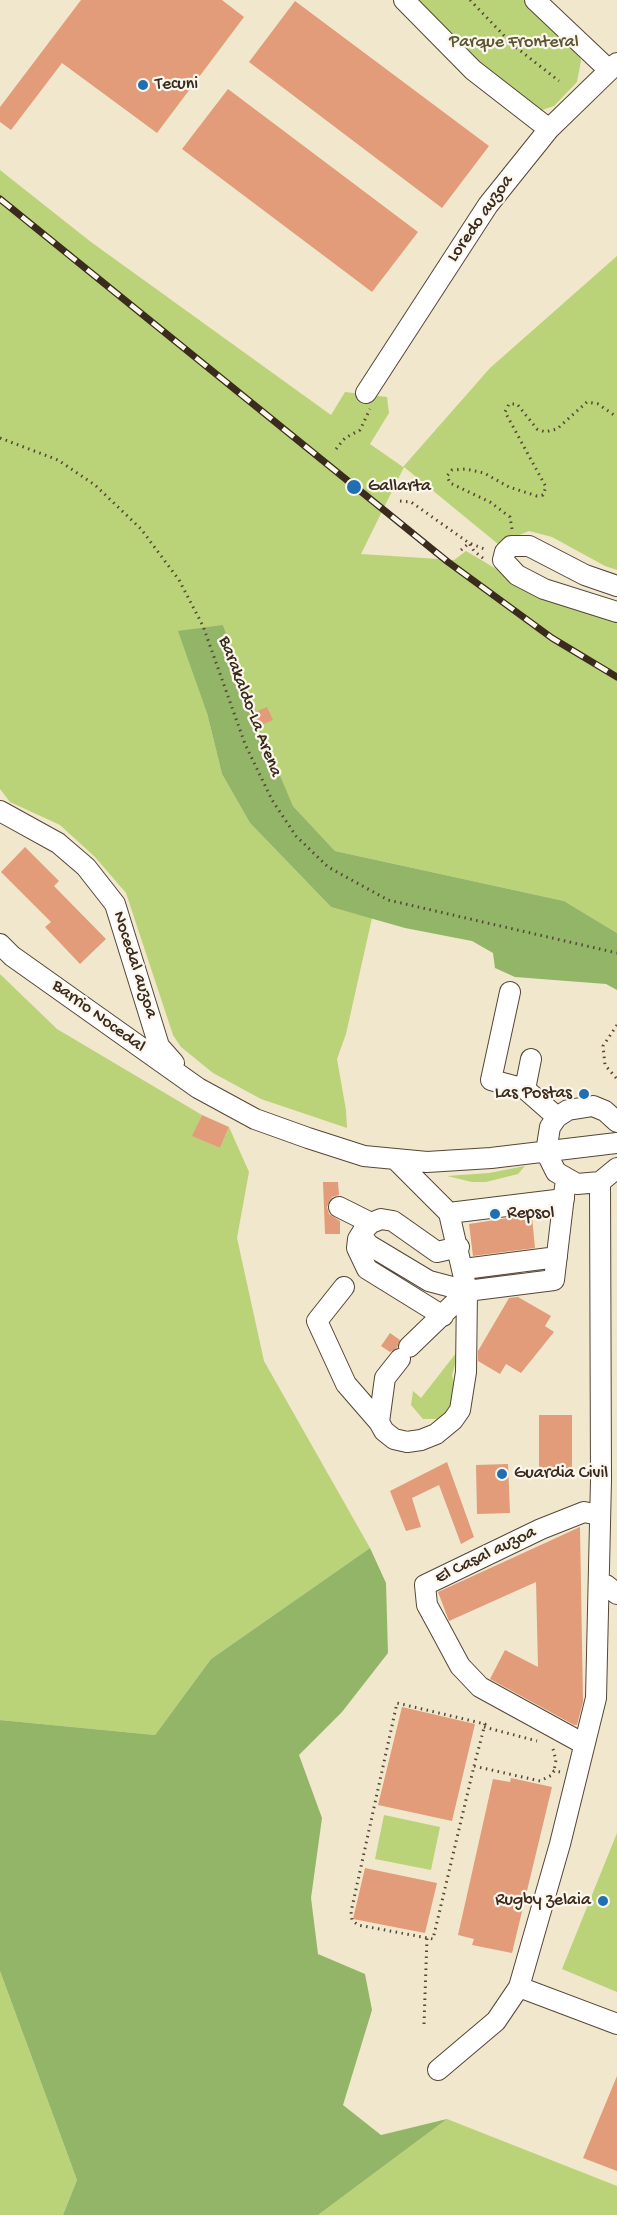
<!DOCTYPE html>
<style>
body{margin:0}
canvas{display:block;background:#f1e7cc}
</style>
<canvas width="617" height="2215"></canvas>
<script>
const c = document.querySelector('canvas').getContext('2d');
c.lineJoin = 'round';
function paint(path, color) { c.fillStyle = color; c.fill(path, 'evenodd'); }
const toPath = rows => new Path2D(rows.map(r => 'M' + r).join(''));
function trace(path, color, width, dash) { c.strokeStyle = color; c.lineWidth = width; c.lineCap = dash ? 'butt' : 'round'; c.setLineDash(dash || []); c.stroke(path); }
function label(font, color, halo, rows, align = 'center') {
  c.font = font + ' "Gochi Hand",sans-serif'; c.lineWidth = 4.5; c.setLineDash([]); c.textBaseline = 'middle'; c.strokeStyle = halo; c.fillStyle = color; for (const [text, x, y, turn = 0] of rows) {
    c.save(); c.translate(x, y); c.rotate((+turn || 0) * Math.PI / 180); c.textAlign = isNaN(turn) ? turn : align; if (halo) c.strokeText(text, 0, 0); c.fillText(text, 0, 0); c.restore();
  }
}
const green = toPath([
 [413,0,528,0,578,49,581,61,577,82,554,106,542,110,520,105],
 [0,170,91,242,331,415,345,392,387,397,389,413,370,444,403,467,490,368,617,256,617,570,605,566,552,537,529,531,498,544,404,467,361,554,454,560,466,551,542,596,617,622,617,933,564,901,335,851,293,806,268,749,223,625,207,713,222,774,250,823,331,907,372,918,346,1034,337,1059,346,1110,347,1128,261,1099,213,1073,181,1047,173,1035,126,893,95,857,60,825,10,802,0,789],
 [0,974,57,1029,202,1115,193,1136,220,1148,229,1127,249,1172,237,1238,264,1361,370,1548,211,1659,155,1735,0,1720],
 [525,1166,518,1174,486,1182,472,1182,447,1176,489,1173],
 [460,1348,452,1375,456,1392,454,1407,441,1419,423,1419,411,1405,413,1391,421,1398],
 [384,1815,440,1827,431,1870,375,1859],
 [617,1833,617,1992,562,1969],
 [0,1971,77,2180,63,2215,0,2215],
 [447,2119,617,2186,617,2215,318,2215]
]);
const forest = toPath([
 [223,625,259,726,293,806,335,851,564,901,617,933,617,990,606,984,515,977,495,968,493,953,472,941,405,928,331,907,250,823,222,774,207,713,178,631],
 [370,1548,386,1583,388,1653,342,1712,299,1755,322,1818,311,1898,318,1954,365,1974,372,2010,343,2105,381,2135,447,2119,318,2215,63,2215,77,2180,0,1971,0,1720,155,1735,211,1659]
]);
const building = toPath([
 [81,0,222,0,244,17,157,133,62,63,11,130,0,122,0,107],
 [295,1,489,146,442,208,249,62],
 [228,89,418,232,372,292,182,149],
 [267,707,273,720,259,726,255,712],
 [25,847,59,881,54,886,106,939,80,964,45,927,51,922,1,872],
 [202,1115,229,1127,220,1148,192,1136],
 [323,1182,338,1182,339,1195,332,1197,327,1207,329,1214,340,1221,340,1234,325,1234],
 [521,1216,532,1217,535,1248,473,1256,469,1224],
 [518,1297,551,1316,545,1326,554,1332,521,1373,506,1364,500,1374,478,1361,478,1351,509,1298],
 [390,1333,400,1340,397,1348,390,1352,381,1346],
 [539,1415,572,1415,572,1468,539,1468],
 [447,1462,474,1537,461,1544,439,1485,412,1498,421,1527,406,1531,390,1491],
 [508,1464,510,1513,477,1514,476,1465],
 [580,1527,583,1702,577,1725,574,1725,490,1679,505,1650,538,1667,536,1582,449,1621,438,1592],
 [402,1707,475,1724,452,1821,378,1805],
 [511,1778,552,1787,512,1953,472,1945,474,1939,458,1935,493,1779,510,1782],
 [365,1868,437,1883,425,1933,353,1919],
 [617,2076,617,2171,583,2158]
]);
const path = toPath([
 [470,0,513,45,559,81],
 [0,438,58,460,95,485,141,529,179,580,203,626,245,744,272,800,296,836,328,867,388,900,617,953],
 [336,449,345,438,360,430,370,409],
 [400,501,411,502,469,543,487,550],
 [512,529,510,517,490,502,450,483,447,476,452,470,466,469,484,473,509,487,537,496,543,495,546,487,505,412,509,404,517,404,537,429,545,432,557,429,587,402,598,404,617,417],
 [461,550,469,543,474,551,484,559],
 [617,1025,603,1046,605,1065,617,1079],
 [484,1727,537,1741],
 [553,1749,556,1760,554,1771],
 [474,1766,485,1724,397,1703,351,1912,352,1920,358,1925,433,1939,474,1766,540,1781,552,1775,554,1771,561,1772],
 [424,2024,427,1938]
]);
const minor = toPath([
 [404,0,473,70,549,129],
 [535,0,609,70],
 [366,393,488,205,549,129,617,63],
 [617,586,585,575,529,546,511,546,505,552,503,560,517,575,544,589,617,612],
 [0,811,58,843,86,867,115,904,159,1046,174,1063],
 [0,944,12,956,198,1088,255,1119,308,1138,364,1156,427,1162,491,1158,617,1143],
 [510,992,491,1080,525,1089,557,1117],
 [525,1089,531,1059],
 [617,1122,605,1111,593,1106,568,1110,557,1117,550,1127,546,1152,556,1172,577,1184,600,1182,617,1168],
 [396,1160,449,1213,467,1291],
 [339,1207,371,1223],
 [449,1213,564,1199],
 [363,1231,358,1239,357,1248,367,1269,443,1316],
 [459,1247,437,1252,393,1221,381,1219,371,1223,363,1231,364,1239,369,1245,429,1281,467,1291,554,1280,566,1179],
 [464,1269,557,1257],
 [344,1287,317,1321,346,1384,379,1422],
 [400,1359,385,1378,379,1422,384,1431,394,1439,407,1442,421,1440,436,1434,453,1420,460,1410,466,1372,467,1291,409,1347],
 [599,1583,606,1585,617,1594],
 [584,1744,480,1687,460,1666,438,1625,427,1605,425,1585,541,1529,584,1512,599,1515],
 [519,1987,617,2024],
 [438,2070,496,2021,519,1987,560,1844,596,1698,601,1480,600,1182]
]);
const rail = toPath([
 [0,199,448,562,552,638,617,677]
]);
const markers = [
 [143,85,6,"#1f6fb2"],
 [354,487,8,"#1f6fb2"],
 [584,1094,6,"#1f6fb2"],
 [495,1214,6,"#1f6fb2"],
 [502,1474,6,"#1f6fb2"],
 [603,1901,6,"#1f6fb2"]
];
const parkNames = [
 ["Parque Fronteral",514,43]
];
const poiNames = [
 ["Tecuni",155,85],
 ["Gallarta",368,487],
 ["Las Postas",572,1094,"right"],
 ["Repsol",507,1214],
 ["Guardia Civil",514,1474],
 ["Rugby zelaia",591,1901,"right"]
];
const streetNames = [
 ["Loredo auzoa",481,219,-55],
 ["Barakaldo-La Arena",249,707,69],
 ["Nocedal auzoa",134,965,72],
 ["Barrio Nocedal",98,1017,36],
 ["El Casal auzoa",486,1556,-26]
];
paint(green, '#bad378');
paint(forest, '#93b568');
paint(building, '#e29c7a');
trace(minor, '#564638', 22);
trace(path, '#564638', 3, [1.5, 4.5]);
trace(minor, '#fff', 20);
trace(rail, '#3b2a1e', 7);
trace(rail, '#fbf7ec', 4.5, [14]);
for (const [x, y, r, color] of markers) { const dot = new Path2D(); dot.arc(x, y, r, 0, 2 * Math.PI); c.fillStyle = color; c.fill(dot); trace(dot, '#fbf7ec', 2); }
label('18px', '#5b5434', '#fbf7ec', parkNames);
label('18px', '#3b2a1e', '#fbf7ec', poiNames, 'left');
label('18px', '#3b2a1e', '#fbf7ec', streetNames);
</script>
